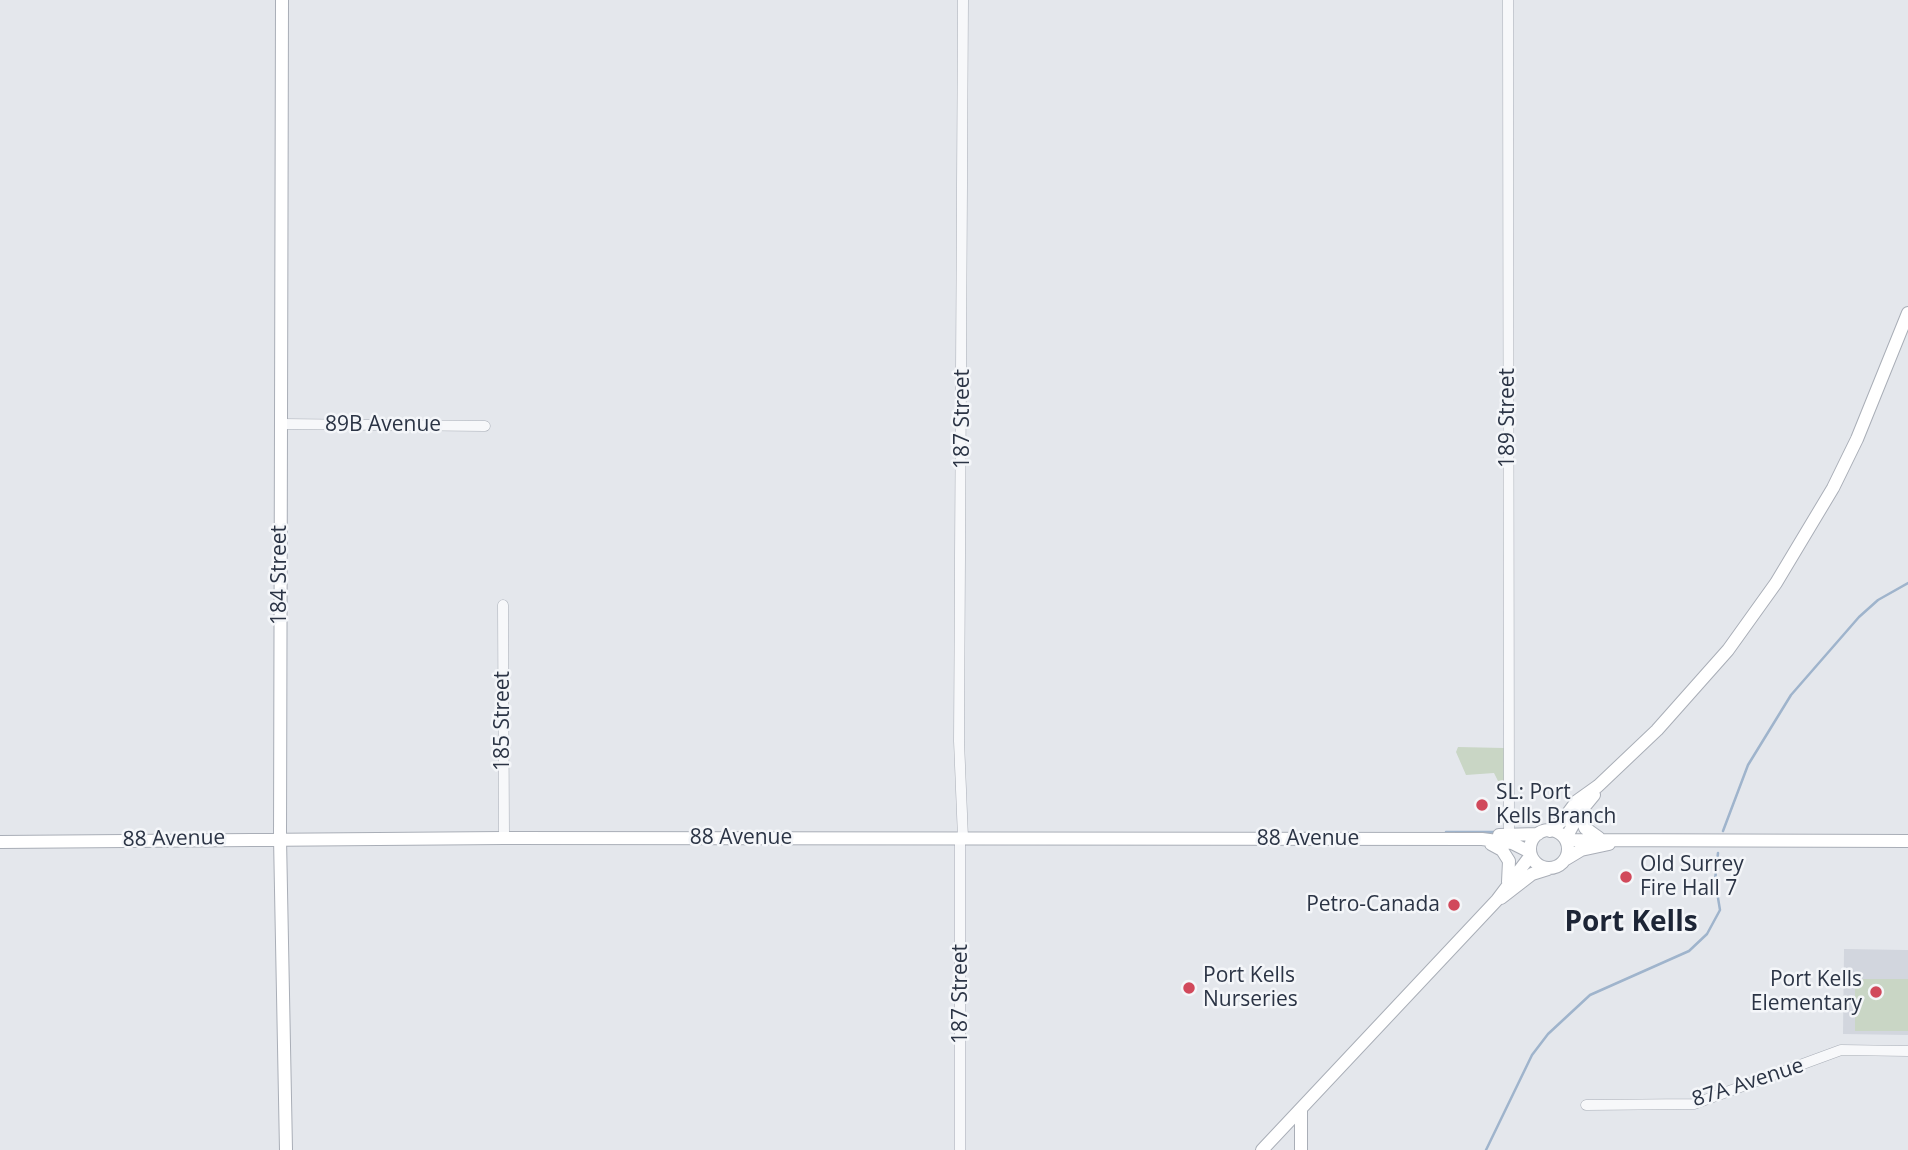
<!DOCTYPE html>
<style>
body{margin:0}
canvas{display:block;background:#e4e7ec}
</style>
<canvas width="1908" height="1150"></canvas>
<script>
const c = document.querySelector('canvas').getContext('2d');
c.lineJoin = 'round';
function paint(path, color) { c.fillStyle = color; c.fill(path, 'evenodd'); }
const toPath = rows => new Path2D(rows.map(r => 'M' + r).join(''));
function trace(path, color, width, dash) { c.strokeStyle = color; c.lineWidth = width; c.lineCap = dash ? 'butt' : 'round'; c.setLineDash(dash || []); c.stroke(path); }
function label(font, color, halo, rows, align = 'center') {
  c.font = font + ' "Open Sans",sans-serif'; c.lineWidth = 5; c.setLineDash([]); c.textBaseline = 'middle'; c.strokeStyle = halo; c.fillStyle = color; for (const [text, x, y, turn = 0] of rows) {
    c.save(); c.translate(x, y); c.rotate((+turn || 0) * Math.PI / 180); c.textAlign = isNaN(turn) ? turn : align; if (halo) c.strokeText(text, 0, 0); c.fillText(text, 0, 0); c.restore();
  }
}
const built = toPath([
 [1844,949,1908,950,1908,1035,1843,1034]
]);
const green = toPath([
 [1458,747,1504,748,1504,780,1498,781,1494,773,1466,775,1456,752],
 [1855,979,1908,979,1908,1031,1855,1031]
]);
const stream = toPath([
 [1723,831,1748,765,1791,695,1859,617,1878,600,1908,583],
 [1446,832,1497,832],
 [1486,1150,1532,1055,1548,1034,1590,995,1689,951,1707,934,1720,910,1715,880,1718,853]
]);
const street = toPath([
 [1508,0,1509,835],
 [281,424,485,426],
 [503,605,504,838],
 [960,838,960,1150],
 [963,838,959,741,963,0],
 [1586,1105,1694,1104,1841,1050,1908,1051]
]);
const secondary = toPath([
 [282,0,280,838,286,1150],
 [1580,812,1585,828,1599,838],
 '1530 849a19 19 0 1 1 38 0a19 19 0 1 1-38 0Z',
 [1550,831,1562,821,1577,801,1598,786,1657,730,1728,650,1776,583,1833,488,1857,439,1908,313],
 [1499,835,1538,834],
 [1566,838,1580,812,1594,795],
 [1567,840,1908,841],
 [0,842,504,838,1482,839,1512,843,1530,852],
 [1491,844,1502,850,1509,861,1508,882],
 [1566,859,1581,850,1609,844],
 [1501,898,1532,874,1548,869],
 [1262,1150,1497,900,1531,855],
 [1301,1150,1301,1109]
]);
const markers = [
 [1482,805,7,"#d1495b"],
 [1626,877,7,"#d1495b"],
 [1454,905,7,"#d1495b"],
 [1189,988,7,"#d1495b"],
 [1876,992,7,"#d1495b"]
];
const streetNames = [
 ["189 Street",1508,418,-90],
 ["187 Street",963,419,-90],
 ["89B Avenue",383,425],
 ["184 Street",280,575,-90],
 ["185 Street",503,721,-90],
 ["88 Avenue",741,838],
 ["88 Avenue",174,839,-1],
 ["88 Avenue",1308,839],
 ["187 Street",961,994,-90],
 ["87A Avenue",1748,1083,-18]
];
const poiNames = [
 ["SL: Port",1496,793],
 ["Kells Branch",1496,817],
 ["Old Surrey",1640,865],
 ["Fire Hall 7",1640,889],
 ["Petro-Canada",1440,905,"right"],
 ["Port Kells",1203,976],
 ["Nurseries",1203,1000],
 ["Port Kells",1862,980,"right"],
 ["Elementary",1862,1004,"right"]
];
const districtNames = [
 ["Port Kells",1631,923]
];
paint(built, '#d2d6de');
paint(green, '#c9d6c5');
trace(stream, '#9fb4cc', 2.5);
trace(street, '#a9aeb7', 11);
trace(secondary, '#a9aeb7', 14);
trace(street, '#f7f8fa', 10);
trace(secondary, '#fff', 12);
for (const [x, y, r, color] of markers) { const dot = new Path2D(); dot.arc(x, y, r, 0, 2 * Math.PI); c.fillStyle = color; c.fill(dot); trace(dot, '#f4f6f9', 2.5); }
label('21px', '#2b3445', '#f4f6f9', streetNames);
label('21px', '#2b3445', '#f4f6f9', poiNames, 'left');
label('bold 28px', '#1d2536', '#f4f6f9', districtNames);
</script>
